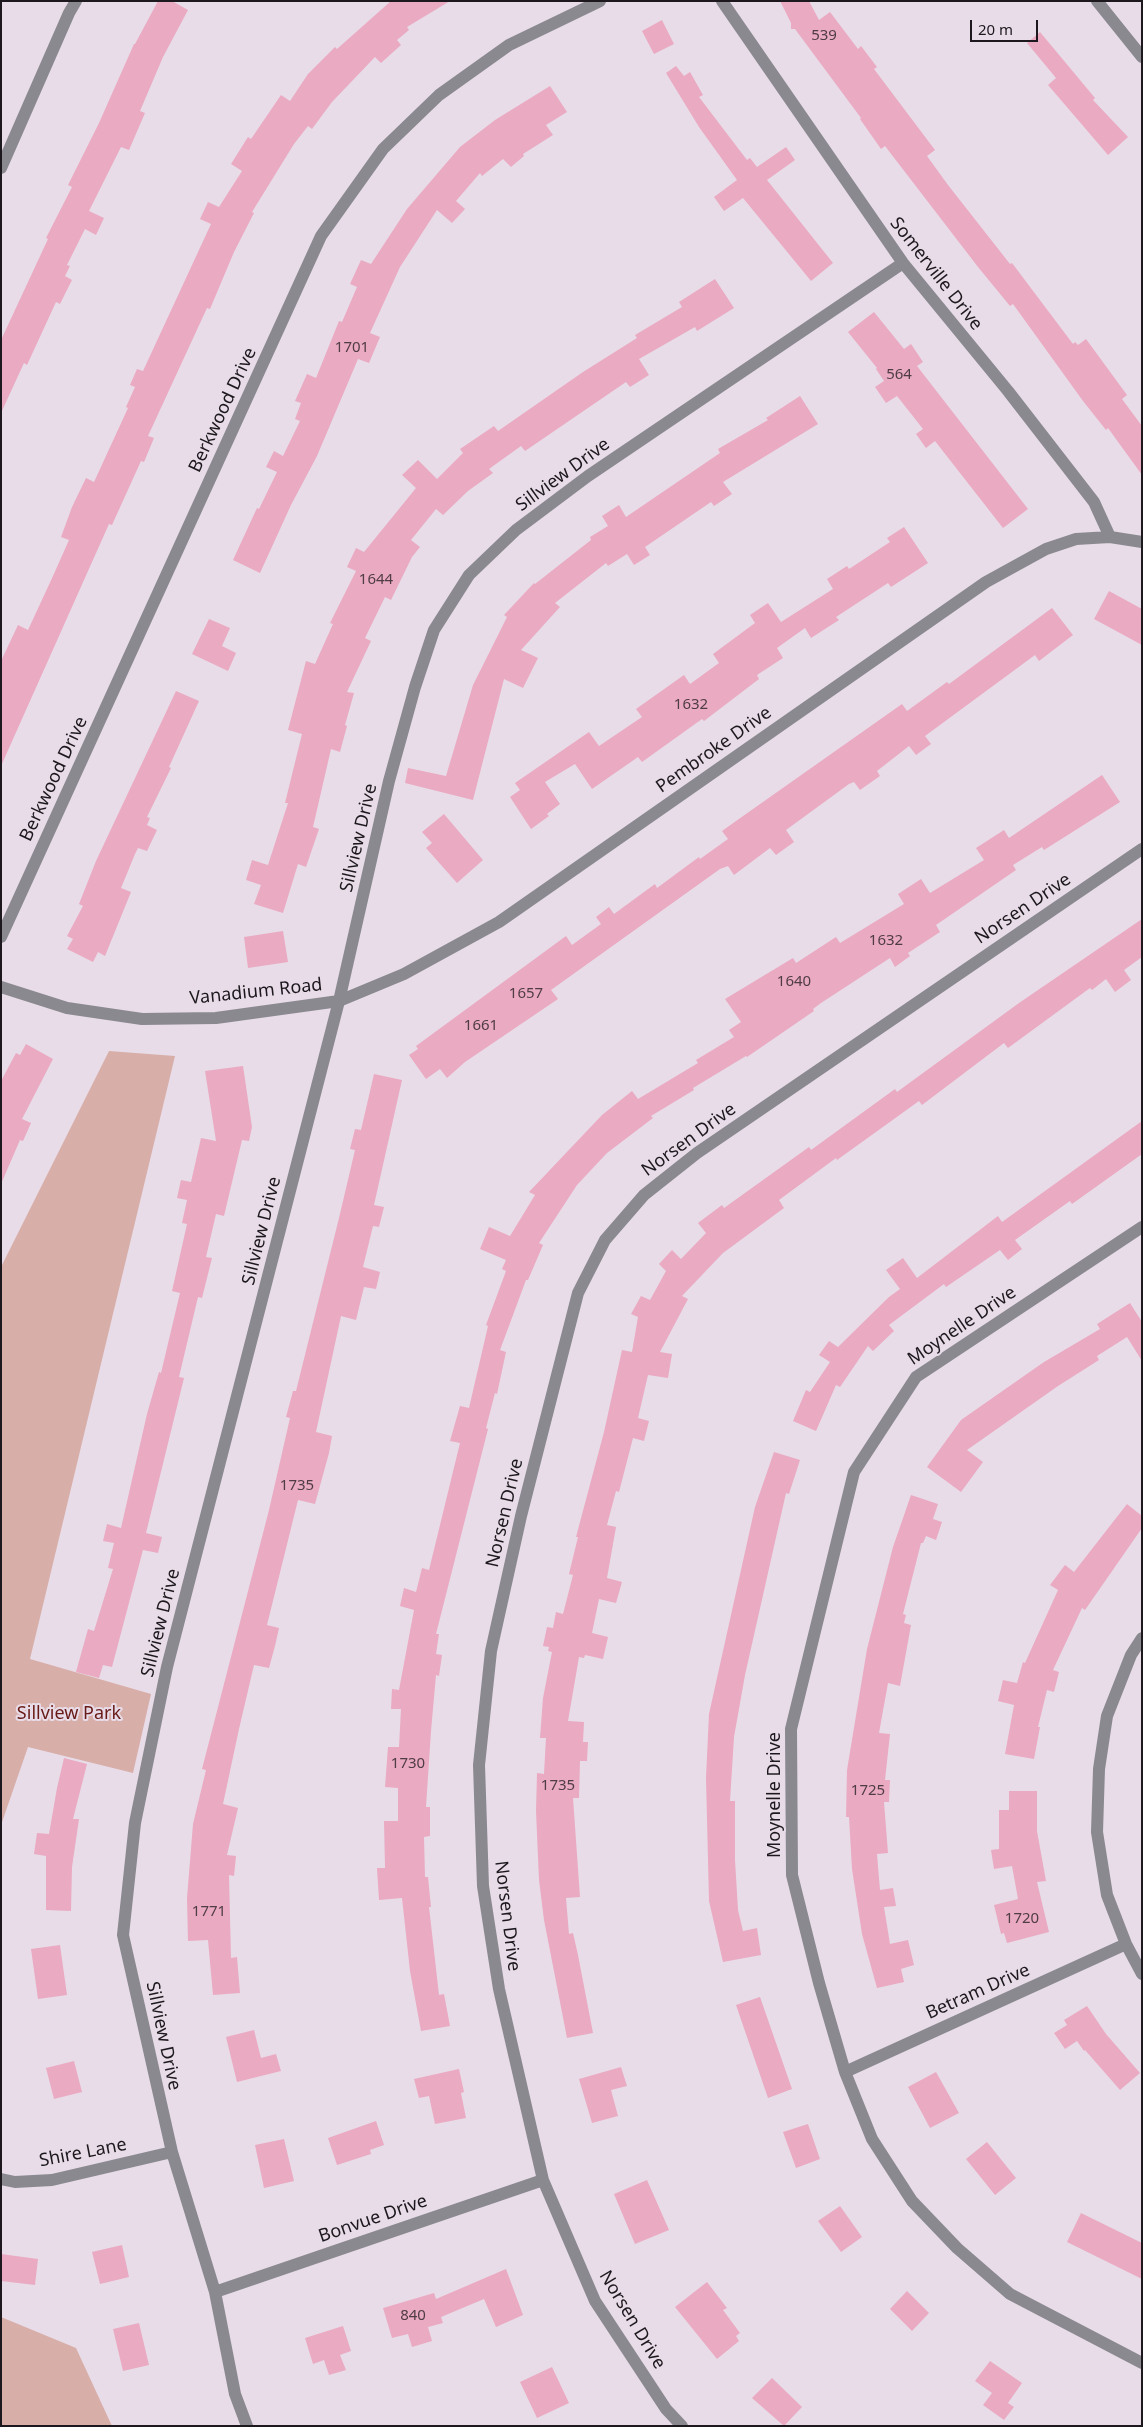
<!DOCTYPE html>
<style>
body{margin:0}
#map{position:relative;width:1143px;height:2427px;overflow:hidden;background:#e8dce9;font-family:"Noto Sans",sans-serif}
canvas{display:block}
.frame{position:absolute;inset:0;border:2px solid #1c181d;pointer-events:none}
.scale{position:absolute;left:970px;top:20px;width:68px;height:22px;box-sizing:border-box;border:2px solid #1c181d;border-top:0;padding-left:6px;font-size:15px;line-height:18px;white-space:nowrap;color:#1c181d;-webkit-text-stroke:4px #e8dce9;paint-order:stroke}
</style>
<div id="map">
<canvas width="1143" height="2427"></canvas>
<div class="frame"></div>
<div class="scale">20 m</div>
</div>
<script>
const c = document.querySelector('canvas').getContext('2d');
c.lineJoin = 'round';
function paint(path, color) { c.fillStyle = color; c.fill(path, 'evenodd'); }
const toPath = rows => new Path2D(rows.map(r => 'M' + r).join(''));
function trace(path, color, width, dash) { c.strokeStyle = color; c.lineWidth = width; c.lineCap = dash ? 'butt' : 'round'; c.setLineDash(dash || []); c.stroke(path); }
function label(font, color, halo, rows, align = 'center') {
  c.font = font + ' "Noto Sans",sans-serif'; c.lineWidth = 4; c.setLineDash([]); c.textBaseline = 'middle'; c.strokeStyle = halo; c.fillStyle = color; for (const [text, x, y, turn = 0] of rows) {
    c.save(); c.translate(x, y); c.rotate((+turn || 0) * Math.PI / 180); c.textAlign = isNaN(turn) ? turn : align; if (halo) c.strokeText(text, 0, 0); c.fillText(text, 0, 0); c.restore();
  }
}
const green = toPath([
 [109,1051,175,1056,30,1659,151,1694,133,1773,28,1747,1,1825,1,1267],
 [1,2317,76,2348,112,2426,1,2426]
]);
const building = toPath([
 [158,1,172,1,188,10,163,57,140,111,145,113,129,150,121,147,89,211,104,218,96,235,85,229,67,265,70,266,65,276,72,280,60,304,56,302,27,365,24,363,1,413,1,340,48,239,46,238,72,187,68,185,99,123,134,44,135,44],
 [391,1,450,1,407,27,409,30,397,40,401,45,381,63,375,57,332,102,312,129,308,126,294,144,252,212,254,213,234,252,210,309,207,308,148,436,154,438,144,462,141,461,112,525,109,524,1,766,1,661,18,625,28,630,53,576,69,540,61,537,72,507,86,478,94,482,128,408,126,407,135,387,130,385,137,369,143,371,211,224,200,219,208,202,219,207,242,171,231,164,248,137,251,139,281,95,290,101,308,74,335,47,337,49],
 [780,1,809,1,819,20,830,12,858,49,861,46,877,67,874,69,935,150,927,156,948,185,1010,264,1012,263,1073,344,1075,342,1078,345,1086,339,1127,395,1122,399,1142,426,1142,475,1108,428,1106,430,1083,401,1013,304,1010,306,978,267,885,146,881,149,860,119,861,118,795,29,791,29,791,23],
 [662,20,674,44,654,54,642,31],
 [1040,32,1095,98,1093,100,1128,137,1108,155,1048,85,1056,78,1027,43],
 [676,66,684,76,690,72,703,95,699,97,747,160,750,158,757,167,786,147,795,160,767,180,833,263,811,281,743,198,724,211,714,197,737,180,699,127,666,73],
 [550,86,567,112,546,125,553,135,523,154,524,156,511,167,503,159,482,176,480,173,456,201,465,209,452,223,437,210,400,267,370,333,380,337,369,363,358,359,317,456,291,505,260,573,233,560,257,508,259,509,277,472,266,467,274,451,283,456,300,421,295,419,301,403,295,401,307,374,316,378,339,321,342,322,357,287,350,284,361,260,371,264,407,209,460,147,495,120],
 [715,279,734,308,697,331,695,327,639,359,649,375,630,387,626,382,525,451,521,446,489,469,493,473,468,491,443,515,436,509,411,540,420,547,412,557,391,600,385,597,365,638,371,641,347,692,354,693,345,725,347,726,340,752,331,749,313,827,319,829,306,867,298,864,283,913,254,904,261,885,246,880,252,860,268,865,288,803,285,803,302,734,288,730,306,661,315,664,333,624,330,623,356,571,347,567,356,548,364,552,416,488,402,475,418,460,437,479,463,453,460,449,494,426,498,431,583,372,637,338,635,335,682,307,679,302],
 [874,312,904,349,911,344,923,362,917,366,1028,509,1003,528,935,441,926,448,916,434,923,429,897,396,886,403,875,387,884,381,876,369,877,368,848,332],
 [800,396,818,424,723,482,732,494,714,506,711,502,645,547,650,555,634,565,627,554,608,566,606,563,555,603,560,607,521,650,538,658,523,688,504,679,473,800,405,783,408,768,446,776,473,685,507,617,504,615,534,583,535,584,591,540,590,537,608,526,602,516,619,505,626,517,720,453,718,449,768,420,766,418],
 [904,527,928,563,891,587,888,583,836,617,839,620,811,638,805,628,777,648,783,658,757,675,759,679,704,721,702,719,642,762,638,757,592,789,575,764,545,782,560,804,547,814,549,816,531,829,510,797,520,790,515,783,589,732,599,746,642,717,636,709,684,675,690,684,719,663,713,654,755,623,750,615,768,603,781,622,833,589,827,579,847,566,849,569,890,542,887,538],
 [1109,591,1142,609,1142,645,1094,619],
 [1052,608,1073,635,1039,661,1035,655,925,736,931,744,916,755,909,746,877,771,880,776,860,790,854,782,849,784,786,830,794,842,776,855,770,848,734,875,728,866,720,869,551,990,558,999,465,1062,447,1078,440,1069,426,1079,409,1055,418,1049,416,1046,566,936,572,945,601,924,596,917,609,907,614,914,655,884,657,888,699,857,700,859,728,839,722,831,736,821,902,704,907,711,947,682,949,684],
 [209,619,230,628,222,646,236,653,228,671,192,654],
 [176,691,199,701,169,767,171,768,147,817,150,818,147,825,157,830,147,851,138,848,135,854,121,888,131,892,105,956,98,952,93,962,67,949,73,939,67,936,83,906,79,904,96,861],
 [1102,775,1120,802,1044,850,1042,847,1013,865,1016,870,936,925,940,932,908,953,910,956,895,967,890,958,821,1003,813,1009,814,1011,747,1057,746,1056,693,1088,694,1090,651,1116,653,1118,607,1153,577,1185,539,1243,543,1245,528,1280,526,1280,500,1350,506,1352,497,1394,495,1393,486,1428,488,1429,436,1634,439,1634,436,1654,442,1655,439,1676,436,1675,431,1731,426,1807,430,1807,430,1836,424,1837,425,1877,428,1877,431,1907,429,1907,439,1995,444,1994,450,2026,421,2031,410,1971,402,1898,379,1900,377,1868,385,1868,384,1821,398,1821,398,1788,385,1787,388,1747,399,1747,401,1709,391,1709,392,1689,399,1690,414,1610,400,1606,404,1588,416,1592,422,1568,429,1570,460,1443,450,1441,460,1406,469,1408,488,1326,486,1325,506,1271,502,1269,506,1260,480,1249,489,1227,510,1236,535,1195,529,1192,602,1115,632,1091,638,1099,698,1063,696,1060,734,1037,729,1030,741,1022,725,999,793,958,796,963,836,937,840,943,904,904,898,894,921,879,930,893,984,860,976,848,1004,830,1009,838],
 [444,814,483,860,457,883,426,848,432,843,422,832],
 [1142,919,1142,957,1124,970,1131,980,1115,992,1106,979,1092,990,1090,988,1008,1048,1004,1043,922,1105,919,1101,837,1160,836,1158,779,1200,784,1208,723,1253,682,1296,688,1299,660,1352,672,1354,668,1378,648,1375,638,1418,649,1421,644,1441,633,1438,619,1492,616,1491,607,1525,616,1527,607,1578,622,1582,616,1603,599,1599,592,1633,608,1637,603,1659,585,1655,584,1658,579,1657,568,1721,584,1722,583,1742,588,1742,587,1761,580,1761,579,1798,573,1798,580,1897,566,1898,569,1934,573,1933,578,1955,593,2033,567,2038,544,1920,539,1880,536,1811,537,1773,544,1774,546,1738,540,1738,543,1698,552,1652,548,1651,549,1647,543,1646,547,1627,553,1628,556,1612,563,1614,573,1575,569,1574,578,1537,576,1537,604,1432,622,1350,632,1352,638,1317,631,1314,641,1296,650,1300,666,1271,659,1264,672,1250,681,1259,706,1233,698,1223,722,1205,724,1208,809,1147,811,1150,895,1089,897,1092,1019,1003],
 [283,931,288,962,248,968,244,937],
 [26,1044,53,1059,22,1119,31,1123,23,1141,20,1140,1,1184,1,1081,16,1053,20,1055],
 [243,1066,252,1127,249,1141,242,1140,224,1216,216,1214,206,1257,212,1258,202,1298,198,1297,179,1377,184,1378,146,1533,162,1537,158,1553,143,1550,112,1667,103,1665,99,1678,76,1672,88,1629,94,1631,113,1569,108,1568,114,1543,103,1541,107,1524,121,1528,147,1414,159,1372,161,1373,180,1293,172,1291,187,1224,182,1223,187,1200,177,1198,181,1180,191,1182,201,1138,216,1141,205,1071],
 [374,1074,402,1080,374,1205,384,1207,379,1227,373,1226,363,1267,380,1272,376,1289,364,1287,356,1320,341,1316,316,1432,332,1436,329,1453,315,1504,298,1500,267,1625,279,1628,275,1646,269,1668,254,1665,239,1729,223,1804,238,1808,227,1855,236,1856,234,1876,229,1875,231,1958,237,1957,240,1993,213,1995,208,1940,188,1941,187,1898,193,1824,206,1770,202,1769,269,1510,290,1418,286,1417,293,1391,296,1391,339,1218,355,1150,350,1149,355,1129,361,1130],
 [1142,1121,1142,1154,1072,1204,1070,1201,1015,1240,1022,1249,1008,1260,1000,1250,946,1287,944,1284,889,1325,894,1331,873,1351,868,1346,840,1387,836,1385,816,1431,793,1421,806,1390,810,1392,830,1362,819,1355,829,1341,838,1347,889,1297,900,1289,886,1270,903,1258,917,1278,998,1216,1002,1222],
 [1130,1303,1142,1322,1142,1361,1127,1337,1097,1356,1099,1360,1058,1386,967,1450,983,1462,961,1492,927,1467,961,1420,1044,1362,1100,1329,1097,1324],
 [774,1452,800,1460,789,1494,786,1493,745,1675,734,1737,730,1801,735,1801,735,1860,738,1910,743,1931,757,1928,761,1955,723,1962,709,1901,706,1778,709,1714,755,1507],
 [911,1495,938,1504,933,1519,942,1522,936,1540,926,1536,923,1543,921,1543,903,1614,906,1615,904,1623,911,1625,900,1686,888,1683,879,1733,890,1734,885,1780,890,1780,889,1802,884,1802,888,1853,877,1854,880,1890,893,1888,896,1906,884,1907,890,1944,908,1940,914,1965,901,1969,904,1982,877,1988,862,1934,852,1869,849,1817,846,1817,847,1770,867,1649,893,1547],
 [1127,1504,1142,1516,1142,1528,1085,1610,1082,1608,1053,1670,1059,1672,1054,1692,1047,1690,1038,1727,1040,1727,1034,1759,1005,1754,1014,1705,998,1701,1003,1680,1017,1683,1023,1662,1025,1663,1058,1590,1050,1585,1065,1565,1074,1572],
 [64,1758,87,1764,73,1819,79,1819,72,1867,71,1911,46,1910,46,1856,34,1854,37,1833,49,1834,57,1788],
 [1009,1791,1037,1791,1037,1831,1046,1881,1037,1882,1049,1932,1007,1943,1004,1933,1001,1934,994,1905,1018,1899,1012,1866,994,1869,991,1850,999,1849,999,1810,1009,1810],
 [60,1945,67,1995,38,1999,31,1949],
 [760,1997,792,2089,768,2098,736,2005],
 [1087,2006,1106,2034,1140,2073,1120,2090,1085,2050,1084,2051,1077,2041,1065,2049,1054,2033,1067,2025,1064,2020],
 [254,2030,261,2058,276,2054,281,2071,237,2082,226,2037],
 [74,2061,82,2092,54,2099,46,2068],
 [621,2067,627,2086,611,2090,618,2116,592,2123,579,2079],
 [459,2069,464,2092,461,2093,466,2118,435,2124,429,2096,419,2098,414,2079],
 [936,2072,959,2113,930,2128,908,2087],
 [376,2121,384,2145,370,2150,371,2154,337,2165,328,2138],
 [808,2124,820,2159,796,2168,783,2132],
 [284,2139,294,2181,264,2188,255,2145],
 [987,2142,1016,2178,995,2195,966,2159],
 [647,2180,669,2230,635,2244,614,2194],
 [840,2206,862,2237,841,2252,818,2221],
 [1081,2213,1142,2243,1142,2279,1067,2242],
 [122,2245,129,2277,100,2284,92,2252],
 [1,2254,38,2259,35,2285,1,2281],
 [506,2269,523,2315,496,2327,484,2299,441,2317,443,2323,428,2327,432,2341,412,2347,408,2334,392,2338,383,2308,434,2293,436,2299],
 [707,2282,727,2308,723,2310,740,2333,736,2336,739,2341,717,2359,675,2307],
 [907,2291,929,2313,912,2331,890,2309],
 [139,2323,149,2365,123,2371,113,2329],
 [343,2326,351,2351,340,2355,346,2370,329,2375,324,2360,313,2364,305,2338],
 [990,2361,1022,2383,1008,2403,1014,2407,1004,2420,983,2405,992,2393,975,2381],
 [552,2367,569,2403,537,2418,520,2382],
 [772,2378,802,2407,784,2426,752,2398]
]);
const minor = toPath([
 [722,1,903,263,1008,391,1094,502,1110,537,1142,542],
 [1097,1,1142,57],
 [1,168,69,13,76,1],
 [1,937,321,236,383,149,439,95,509,45,600,1],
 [1,987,67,1008,142,1019,216,1018,339,1001,404,974,499,922,986,582,1046,549,1076,539,1110,537],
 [1142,1227,916,1377,854,1472,791,1729,792,1875,819,1983,845,2072,872,2139,912,2201,957,2248,1010,2294,1142,2363],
 [1142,1638,1131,1655,1107,1716,1099,1769,1097,1832,1107,1895,1126,1944,1142,1974],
 [845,2072,1126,1944],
 [1,2179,15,2182,52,2180,172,2152],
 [215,2292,543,2180],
 [247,2426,235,2394,215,2292,172,2152,123,1935,135,1823,167,1667,339,1001,389,781,415,687,434,630,469,575,516,530,588,476,903,263],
 [682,2426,666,2409,595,2301,543,2180,499,1989,483,1886,479,1765,491,1651,521,1516,578,1293,605,1240,644,1195,697,1153,1142,849]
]);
const numberNames = [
 ["539",824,36],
 ["1701",352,348],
 ["564",899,375],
 ["1644",376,580],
 ["1632",691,705],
 ["1632",886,941],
 ["1640",794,982],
 ["1657",526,994],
 ["1661",481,1026],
 ["1735",297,1486],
 ["1730",408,1764],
 ["1735",558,1786],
 ["1725",868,1791],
 ["1771",209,1912],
 ["1720",1022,1919],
 ["840",413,2316]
];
const streetNames = [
 ["Somerville Drive",936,274,52],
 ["Berkwood Drive",223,410,-65],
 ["Sillview Drive",563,475,-36],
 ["Pembroke Drive",714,750,-35],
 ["Berkwood Drive",54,779,-65],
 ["Sillview Drive",359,838,-77],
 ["Norsen Drive",1023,909,-34],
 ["Vanadium Road",256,992,-6],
 ["Norsen Drive",689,1140,-36],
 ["Sillview Drive",262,1231,-76],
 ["Moynelle Drive",962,1326,-34],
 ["Norsen Drive",505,1513,-77],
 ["Sillview Drive",161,1623,-76],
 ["Moynelle Drive",775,1795,-90],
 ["Norsen Drive",507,1916,83],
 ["Betram Drive",978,1992,-24],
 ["Sillview Drive",163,2036,78],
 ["Shire Lane",83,2153,-11],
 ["Bonvue Drive",373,2219,-19],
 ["Norsen Drive",632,2320,59]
];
const parkNames = [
 ["Sillview Park",69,1714]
];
paint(green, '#d8aea8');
paint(building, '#eaaac1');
trace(minor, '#8a8990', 12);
label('15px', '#503c46', null, numberNames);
label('18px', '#1c181d', '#e8dce9', streetNames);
label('18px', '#681b16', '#e8dce9', parkNames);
</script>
